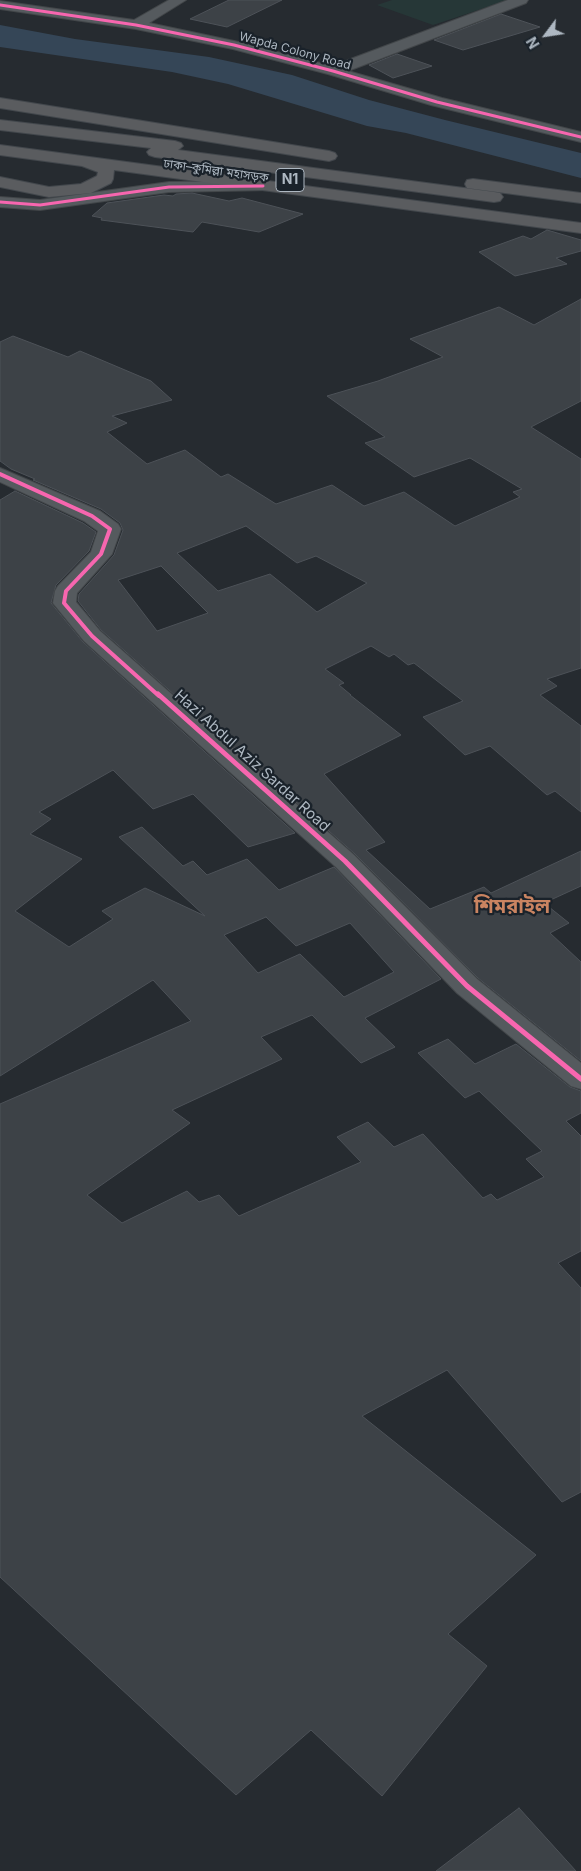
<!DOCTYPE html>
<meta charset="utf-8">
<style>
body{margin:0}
#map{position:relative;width:581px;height:1871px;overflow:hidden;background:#262b30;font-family:Inter,sans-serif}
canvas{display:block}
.north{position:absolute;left:521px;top:10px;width:50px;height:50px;-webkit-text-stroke:4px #1a222a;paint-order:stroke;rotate:239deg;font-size:14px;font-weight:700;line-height:20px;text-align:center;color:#aeb8c2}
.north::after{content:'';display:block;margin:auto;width:18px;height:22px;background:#aeb8c2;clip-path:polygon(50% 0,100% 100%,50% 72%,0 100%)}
</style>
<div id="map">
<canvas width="581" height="1871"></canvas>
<div class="north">N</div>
</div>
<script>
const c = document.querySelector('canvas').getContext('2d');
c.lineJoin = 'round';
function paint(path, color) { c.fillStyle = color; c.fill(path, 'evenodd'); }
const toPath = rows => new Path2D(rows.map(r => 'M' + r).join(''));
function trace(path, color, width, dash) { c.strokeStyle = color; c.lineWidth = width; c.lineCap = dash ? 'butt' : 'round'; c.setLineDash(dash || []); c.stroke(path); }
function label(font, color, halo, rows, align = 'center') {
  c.font = font + ' Inter,"Noto Sans Bengali",sans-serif'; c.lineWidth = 4.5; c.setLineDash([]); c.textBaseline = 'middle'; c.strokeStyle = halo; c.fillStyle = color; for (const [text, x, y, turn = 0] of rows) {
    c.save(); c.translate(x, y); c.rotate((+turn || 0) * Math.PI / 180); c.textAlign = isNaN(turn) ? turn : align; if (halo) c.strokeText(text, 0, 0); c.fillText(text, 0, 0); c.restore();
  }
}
const green = toPath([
 [392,0,509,0,433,25,377,5]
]);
const water = toPath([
 [0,25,75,39,209,57,292,75,369,100,445,120,581,153,581,178,406,133,367,126,228,84,172,72,0,47]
]);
const building = toPath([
 [229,0,282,0,227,27,190,19,229,0],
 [501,14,540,27,463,50,434,40,501,14],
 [397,54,432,66,393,78,369,65,397,54],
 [192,193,229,201,242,198,303,214,259,232,202,222,193,232,101,220,102,218,92,216,107,203,164,195,173,196,176,194,192,193],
 [547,230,581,240,581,251,556,258,567,264,515,276,479,252,523,236,531,239,547,230],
 [581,299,581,401,531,427,581,459,581,668,547,679,557,686,540,695,581,726,581,812,555,791,547,795,490,746,465,755,423,717,463,701,414,663,408,665,394,654,389,657,371,646,325,669,344,683,339,685,351,695,350,695,401,735,324,774,385,842,366,850,430,909,484,887,491,893,581,851,581,886,544,903,569,923,550,933,581,962,581,1061,478,978,355,854,101,630,78,601,79,594,114,555,123,530,120,523,101,509,33,480,35,479,11,469,0,461,0,342,13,336,68,357,80,351,151,381,172,400,112,416,127,423,107,432,147,464,185,450,221,477,228,474,276,504,332,485,364,506,404,492,455,526,520,497,513,492,522,489,470,458,414,477,365,443,385,437,327,396,378,381,443,357,410,339,499,307,534,325,581,299],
 [246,526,297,563,316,556,367,583,317,612,270,574,218,591,177,553,246,526],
 [161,566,208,613,157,631,118,580,161,566],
 [15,491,83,523,96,532,89,551,56,585,51,603,83,642,295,833,248,847,193,794,153,809,113,770,39,812,51,819,30,834,82,859,15,911,69,947,113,919,102,911,145,888,205,916,119,837,142,827,183,866,193,861,207,875,247,859,279,890,334,867,441,979,365,1018,395,1047,361,1063,312,1015,261,1037,282,1059,172,1110,190,1123,87,1195,122,1223,187,1191,199,1202,219,1195,239,1216,361,1162,337,1137,368,1122,394,1147,423,1134,483,1198,491,1194,497,1200,544,1177,526,1159,542,1151,479,1091,465,1098,418,1053,448,1039,475,1064,516,1044,570,1087,581,1091,581,1113,566,1121,581,1136,581,1251,558,1263,581,1288,581,1492,562,1502,447,1370,362,1416,536,1555,448,1634,487,1666,382,1796,311,1730,236,1795,0,1577,0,1104,191,1021,153,980,0,1076,0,500,15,491],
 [266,917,296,946,350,923,394,972,344,997,300,954,258,973,224,935,266,917],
 [519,1808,576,1871,436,1871,519,1808]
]);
const minor = toPath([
 [169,0,186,0,149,23,234,41,332,66,508,0,528,0,526,3,348,71,442,98,581,132,581,142,431,105,328,74,233,49,136,29,0,9,0,1,134,20,169,0],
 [263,181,269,182,271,186,269,190,169,192,40,210,0,207,0,197,40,200,169,182,263,181],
 [0,468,100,511,118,524,121,529,112,554,77,593,76,602,100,631,354,855,477,979,581,1063,581,1089,571,1086,457,993,336,867,84,641,53,603,55,591,58,586,91,552,98,531,84,521,0,482,0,468]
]);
const highway = toPath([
 [0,98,329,151,335,153,337,156,335,159,329,161,0,108,0,98],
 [0,120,175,141,181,143,183,146,178,150,494,192,500,193,503,197,500,201,494,202,155,157,149,155,147,152,151,148,0,130,0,120],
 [0,145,581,223,581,233,114,170,113,179,111,183,91,193,49,197,0,187,0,177,49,187,81,184,97,176,98,172,82,166,0,155,0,145],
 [473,179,581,193,581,203,467,188,465,184,467,180,473,179]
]);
const cyclewayFar2 = toPath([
 [0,5,136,25,234,45,333,71,437,102,581,137],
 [0,202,40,205,169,187,263,186]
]);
const cyclewayFar1 = toPath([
 [0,474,92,516,110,529,101,554,66,591,64,603,92,636,159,696]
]);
const cycleway = toPath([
 [158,694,345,861,467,986,581,1079]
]);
const farStreetnames = [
 ["Wapda Colony Road",295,51,15],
 ["ঢাকা–কুমিল্লা মহাসড়ক",216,171,8]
];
const shields = [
 [290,180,28]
];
const shieldNames = [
 ["N1",290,180]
];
const streetNames = [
 ["Hazi Abdul Aziz Sardar Road",252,761,42]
];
const districtNames = [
 ["শিমরাইল",512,907]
];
paint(green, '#263737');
paint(water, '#354657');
paint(building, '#3d4247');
trace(building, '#4d5258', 1);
trace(minor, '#424649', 2);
trace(highway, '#42474c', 2);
paint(minor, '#555a5e');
paint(highway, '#5a5c5f');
trace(cyclewayFar2, '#f766af', 3);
trace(cyclewayFar1, '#f766af', 4);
trace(cycleway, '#f766af', 5);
label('12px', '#aeb8c2', '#1a222a', farStreetnames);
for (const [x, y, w] of shields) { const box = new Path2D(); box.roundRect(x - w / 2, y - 11.5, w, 23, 4); c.fillStyle = '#1a222a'; c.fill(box); trace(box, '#aeb8c2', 1); }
label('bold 14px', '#aeb8c2', null, shieldNames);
label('15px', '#aeb8c2', '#1a222a', streetNames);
label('bold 20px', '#ca8461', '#1a222a', districtNames);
</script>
